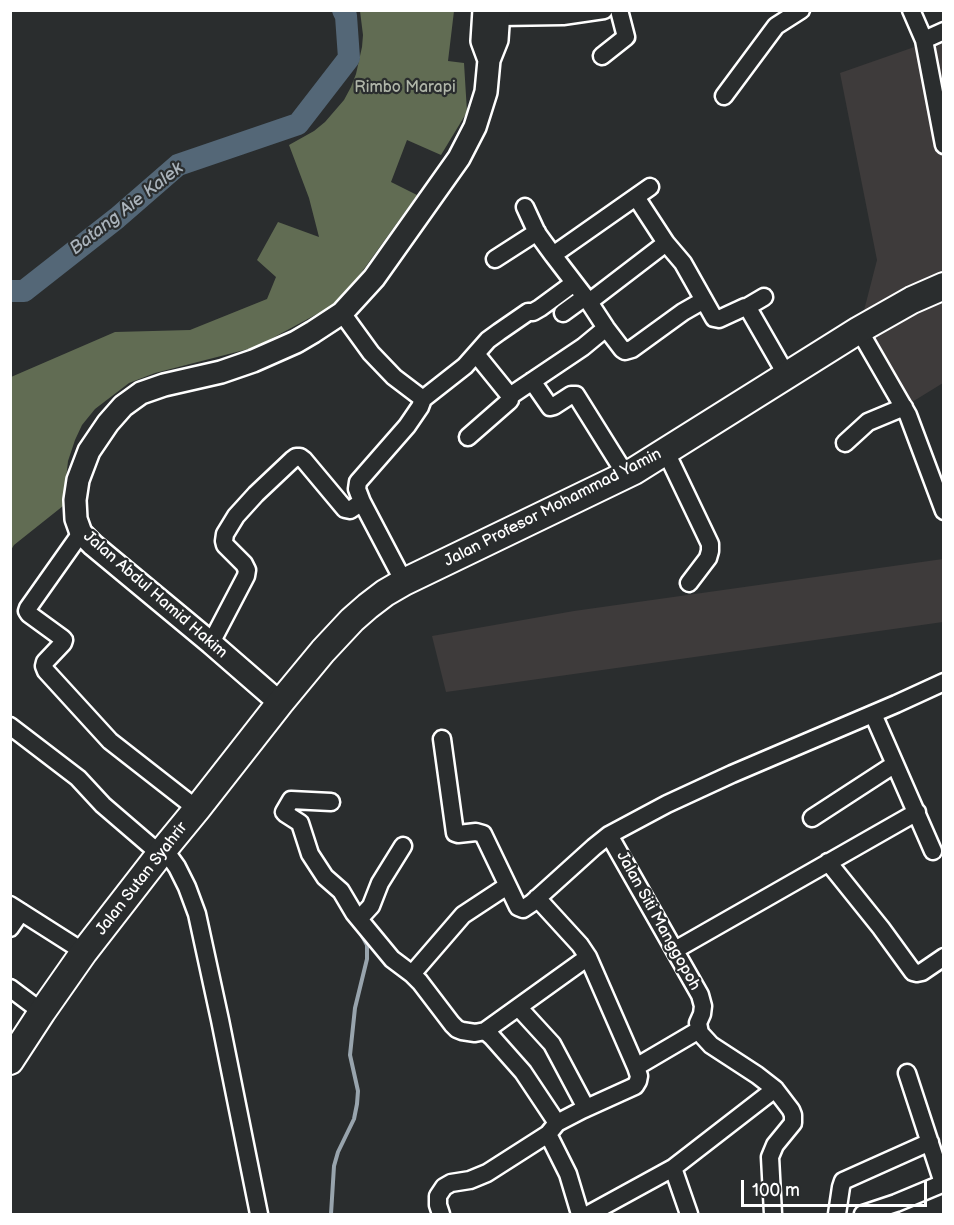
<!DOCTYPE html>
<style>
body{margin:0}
#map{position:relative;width:954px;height:1225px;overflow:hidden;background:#2a2d2e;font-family:"Balsamiq Sans",sans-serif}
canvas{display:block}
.frame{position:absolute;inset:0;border:12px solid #fff;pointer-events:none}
.scale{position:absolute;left:741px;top:1180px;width:186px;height:27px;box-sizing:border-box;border:3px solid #fff;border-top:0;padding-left:8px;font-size:18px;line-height:21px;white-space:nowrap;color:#fff;-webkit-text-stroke:4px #2a2d2e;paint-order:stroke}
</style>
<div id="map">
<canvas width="954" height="1225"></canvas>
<div class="frame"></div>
<div class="scale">100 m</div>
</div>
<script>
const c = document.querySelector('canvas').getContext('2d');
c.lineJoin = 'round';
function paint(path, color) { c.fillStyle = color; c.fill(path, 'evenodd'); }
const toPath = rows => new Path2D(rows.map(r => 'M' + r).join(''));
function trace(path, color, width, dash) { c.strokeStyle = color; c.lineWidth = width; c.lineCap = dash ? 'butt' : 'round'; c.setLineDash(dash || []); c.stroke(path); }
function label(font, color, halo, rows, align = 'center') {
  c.font = font + ' "Balsamiq Sans",sans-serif'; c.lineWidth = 4.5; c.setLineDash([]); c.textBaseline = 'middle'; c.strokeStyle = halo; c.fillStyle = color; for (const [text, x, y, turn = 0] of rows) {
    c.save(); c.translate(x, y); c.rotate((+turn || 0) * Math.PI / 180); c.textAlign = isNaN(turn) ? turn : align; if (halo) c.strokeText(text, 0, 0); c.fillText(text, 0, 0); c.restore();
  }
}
const built = toPath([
 [943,37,943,383,904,407,859,330,877,260,840,73],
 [943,559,943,622,446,692,432,636,574,611]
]);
const green = toPath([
 [360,11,454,11,448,61,464,63,467,112,441,155,407,140,391,182,417,195,341,301,256,347,155,373,129,383,95,409,82,425,75,440,68,461,63,506,14,545,11,550,11,377,115,332,190,330,267,299,276,277,257,260,278,222,319,237,309,198,289,145,314,131,325,122,344,100,351,87,356,74,362,47,363,35]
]);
const stream = toPath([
 [331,1214,334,1166,338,1152,354,1119,357,1104,358,1091,350,1055,355,1008,367,959,367,945,361,934]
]);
const river = toPath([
 [10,291,24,291,117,218,178,165,298,124,349,58,346,16,343,10]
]);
const minor = toPath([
 [911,10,924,40,944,145],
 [499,17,563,16,604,10],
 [924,40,944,31],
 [602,56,626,37,619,10],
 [724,96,776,26,801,10],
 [650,187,553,255,589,302,606,328,622,349,625,351,632,349,683,312,704,300],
 [636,197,666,243,683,263,714,318,719,319,745,307,748,308,787,376],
 [525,207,537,233,553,255],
 [495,259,537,232],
 [589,302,666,243],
 [747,307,764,297],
 [342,313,371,353,394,377,423,399],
 [563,313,585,297],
 [859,330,908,415,944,511],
 [476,354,510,396],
 [532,381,550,407,554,406,571,395,576,395,626,475],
 [468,437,508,402,510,400,510,396,583,347,606,328],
 [845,443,868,422,904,407],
 [666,452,710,544,710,551,708,558,689,583],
 [81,533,28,608,27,611,29,614,62,638,64,640,63,643,45,662,44,666,46,671,110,741,197,809],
 [404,582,362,502,357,489,358,482,407,426,420,407,423,399,465,366,488,340,499,332,528,312,533,312,540,308,574,283],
 [211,643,246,576,247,570,244,564,225,545,224,541,225,534,236,516,256,494,292,460,296,457,300,457,304,460,345,509,350,510,362,502],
 [873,714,933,851],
 [10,726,78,778,103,805,160,854],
 [442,739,455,833,458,834,476,832,483,834,518,907,523,909,532,903,594,847,609,835,667,804,732,774,896,704,944,682],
 [331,802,291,800,284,812,286,814,300,823,310,854,325,877,341,891,354,913,392,959,412,974],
 [812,818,895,764],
 [609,835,700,995,703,1006,702,1014,698,1023,700,1033,711,1045,757,1075,775,1089,791,1110,793,1115,793,1123,775,1145,770,1157,773,1214],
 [164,849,177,867,187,887,197,914,220,1020,259,1214],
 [828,862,881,928,913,972,917,973,922,972,944,957],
 [507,886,463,915,412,974,420,982,452,1024,457,1029,462,1031,475,1033,485,1031,492,1037,523,1072,557,1123],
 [10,905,84,952],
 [359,919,371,906,380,883,403,846],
 [10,928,21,912],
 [675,950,917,812],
 [10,988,42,1012],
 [519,1008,552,1044,586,1108],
 [485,1031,588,957],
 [636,1067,699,1030],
 [907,1073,943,1183],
 [548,1134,568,1174,580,1214],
 [673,1168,689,1214],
 [441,1214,438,1205,438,1196,444,1187,451,1183,470,1180,487,1173,548,1134,557,1123,582,1110,635,1086,638,1081,639,1076,636,1067,588,957,580,945,537,898],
 [589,1214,673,1168,775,1089],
 [837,1214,841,1187,843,1181,930,1142],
 [863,1214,896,1203,944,1183]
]);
const major = toPath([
 [484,10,482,41,489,60],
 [280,703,211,643,93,545,81,533,76,519,75,500,78,480,89,451,108,423,123,406,141,393,164,385,221,372,253,361,296,342,313,332,342,313,374,278,459,158,475,127,486,92,489,60,497,40,499,10]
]);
const highway = toPath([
 [10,1061,42,1012,84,952,160,854,197,809,280,703,323,651,352,620,368,606,385,593,404,582,634,471,859,330,912,300,944,286]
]);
const parkNames = [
 ["Rimbo Marapi",405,88]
];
const streetNames = [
 ["Jalan Profesor Mohammad Yamin",553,508,-27],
 ["Jalan Abdul Hamid Hakim",155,595,41],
 ["Jalan Sutan Syahrir",142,879,-52],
 ["Jalan Siti Manggopoh",658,921,61]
];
const waterNames = [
 ["Batang Aie Kalek",127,209,-38]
];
paint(built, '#3e3b3b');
paint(green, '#616c53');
trace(stream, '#98a4ad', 4);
trace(river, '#546777', 22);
trace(minor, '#fff', 21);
trace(major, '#fff', 26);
trace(highway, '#fff', 30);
trace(minor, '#2a2d2e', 16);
trace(major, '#2a2d2e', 21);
trace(highway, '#2a2d2e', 26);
label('16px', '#b0b6a9', '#2a2d2e', parkNames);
label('16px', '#fff', '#2a2d2e', streetNames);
label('italic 18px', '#aab3bb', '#2a2d2e', waterNames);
</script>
